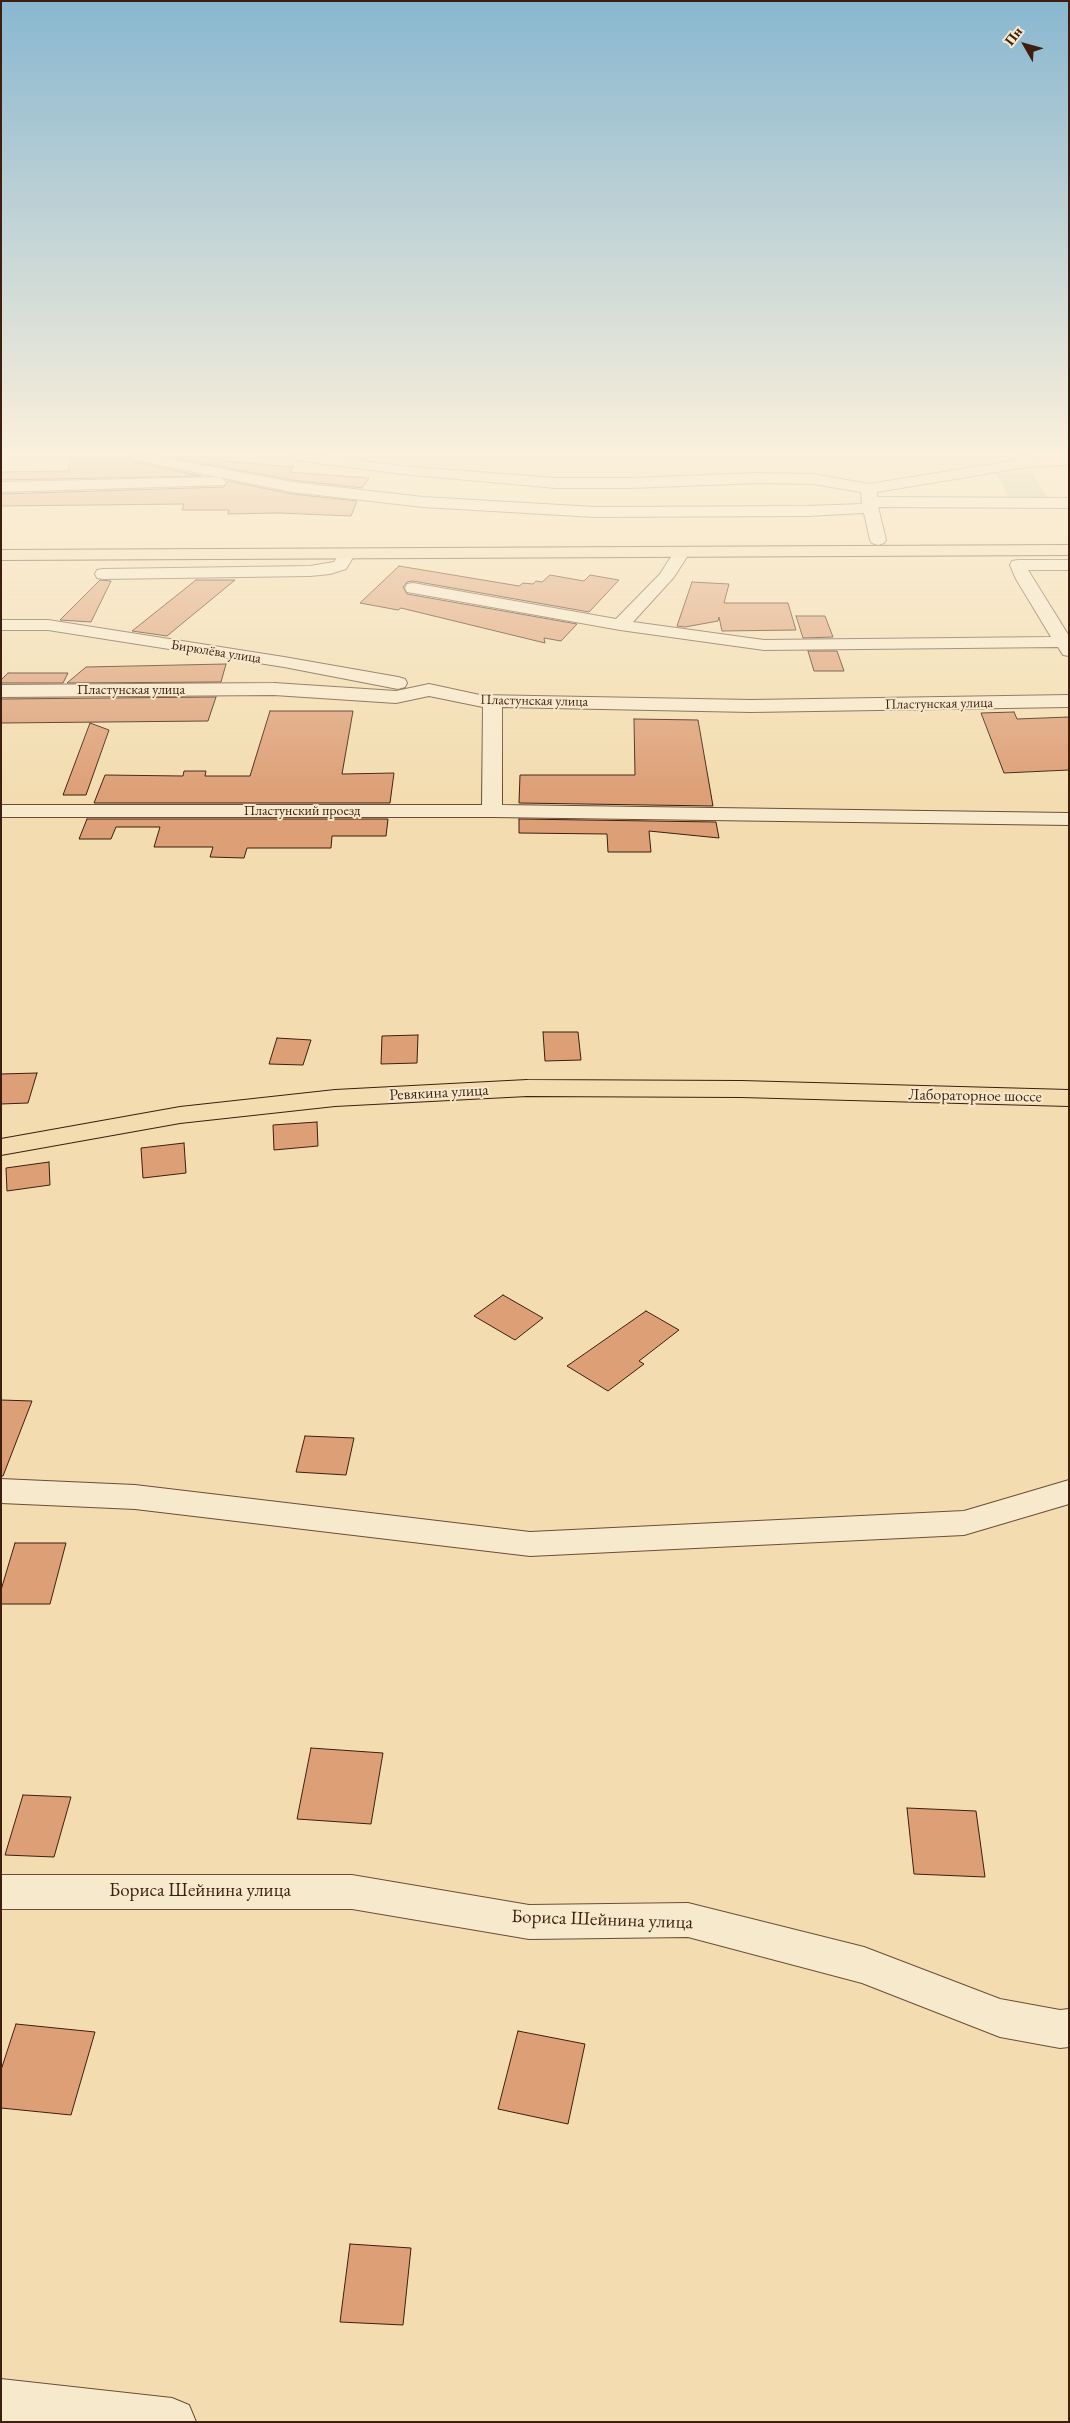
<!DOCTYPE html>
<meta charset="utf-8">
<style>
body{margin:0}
#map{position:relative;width:1070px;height:2423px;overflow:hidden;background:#f3ddb0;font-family:"EB Garamond",serif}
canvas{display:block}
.frame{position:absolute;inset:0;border:2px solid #3d1e0f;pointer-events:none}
.north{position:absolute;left:1000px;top:20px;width:50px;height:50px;-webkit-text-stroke:4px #f7e9cc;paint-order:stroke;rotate:308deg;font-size:14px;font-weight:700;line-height:20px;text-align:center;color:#3d1e0f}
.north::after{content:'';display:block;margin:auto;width:18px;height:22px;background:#3d1e0f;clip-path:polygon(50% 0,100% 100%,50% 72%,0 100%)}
</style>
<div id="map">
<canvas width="1070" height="2423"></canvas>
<div class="frame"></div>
<div class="north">Пн</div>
</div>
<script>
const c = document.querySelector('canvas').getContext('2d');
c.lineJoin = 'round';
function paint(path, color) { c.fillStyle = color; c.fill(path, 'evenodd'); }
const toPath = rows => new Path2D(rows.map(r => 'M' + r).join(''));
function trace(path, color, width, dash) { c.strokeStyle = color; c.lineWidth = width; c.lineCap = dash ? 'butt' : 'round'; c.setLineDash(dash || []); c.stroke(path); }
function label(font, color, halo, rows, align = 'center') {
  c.font = font + ' "EB Garamond",serif'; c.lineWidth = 4; c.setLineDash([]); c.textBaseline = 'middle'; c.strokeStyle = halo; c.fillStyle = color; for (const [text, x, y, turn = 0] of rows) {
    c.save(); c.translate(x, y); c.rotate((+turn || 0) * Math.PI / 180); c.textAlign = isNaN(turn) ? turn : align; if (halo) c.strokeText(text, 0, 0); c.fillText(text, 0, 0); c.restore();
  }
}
const green = toPath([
 [1033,473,1047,498,1010,498,996,474]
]);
const building = toPath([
 [70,456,126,456,135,462,202,476,1,480,1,472,69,471,70,456],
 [163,456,228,456,222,461,294,467,290,472,369,478,362,488,292,480,163,456],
 [228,481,292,494,357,501,351,516,279,513,228,514,229,510,182,510,184,504,1,506,1,494,224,487,228,481],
 [399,566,519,586,523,583,533,584,536,581,542,582,550,575,584,581,590,575,619,580,589,612,413,581,407,582,403,587,407,594,577,624,561,641,544,638,545,643,401,608,398,610,360,603,399,566],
 [100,580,111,581,91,622,60,620,100,580],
 [196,580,235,580,167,636,132,631,196,580],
 [692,582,729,584,724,603,788,603,796,630,722,631,719,617,718,621,685,627,677,626,692,582],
 [796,616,825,616,833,637,803,638,796,616],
 [808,651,837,651,844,671,814,671,808,651],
 [226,664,221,682,67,683,86,667,226,664],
 [8,673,68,673,63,683,1,683,1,680,8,673],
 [216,697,208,721,1,723,1,699,216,697],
 [270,711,353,711,342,774,394,773,390,803,94,803,105,775,183,776,184,771,206,771,205,776,250,776,270,711],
 [1014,712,1017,719,1069,717,1069,770,1004,773,981,713,1014,712],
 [634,719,698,720,713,806,519,803,520,775,635,775,634,719],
 [90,723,109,730,86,795,63,795,90,723],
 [87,819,388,819,386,836,332,836,331,848,247,848,244,858,210,857,213,847,154,847,160,827,116,827,111,839,79,839,87,819],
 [519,819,716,822,719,838,649,831,651,852,608,852,607,834,519,833,519,819],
 [543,1032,578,1032,581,1060,545,1061,543,1032],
 [418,1035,417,1063,381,1064,382,1036,418,1035],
 [277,1038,311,1040,303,1065,269,1064,277,1038],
 [37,1073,28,1103,1,1104,1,1074,37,1073],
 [317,1122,318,1146,274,1150,273,1125,317,1122],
 [184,1143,186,1173,143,1178,141,1148,184,1143],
 [49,1162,50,1185,7,1191,6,1168,49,1162],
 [503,1295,543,1318,515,1340,474,1316,503,1295],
 [646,1311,679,1330,639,1361,644,1364,608,1391,567,1366,646,1311],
 [1,1400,32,1401,3,1476,1,1476,1,1400],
 [305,1436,354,1438,346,1475,296,1472,305,1436],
 [15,1543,66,1543,50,1604,1,1604,1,1590,15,1543],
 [311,1748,383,1753,371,1824,297,1819,311,1748],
 [23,1795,71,1797,54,1857,5,1855,23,1795],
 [907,1808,976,1811,985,1877,914,1874,907,1808],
 [16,2024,95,2032,71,2115,1,2108,1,2070,16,2024],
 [518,2031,585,2044,568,2124,498,2109,518,2031],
 [350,2244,411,2248,403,2325,340,2322,350,2244]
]);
const minor = toPath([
 [128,456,155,456,292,482,423,497,595,507,807,506,862,504,861,492,813,484,758,483,631,488,556,488,401,474,296,460,289,456,326,456,401,466,556,478,631,478,758,473,813,474,869,484,1017,460,1015,456,1029,456,1031,458,1069,457,1069,465,1027,467,877,492,877,497,1069,498,1069,508,878,507,886,540,884,543,878,545,872,543,870,540,864,513,807,516,595,517,423,507,292,492,135,460,128,456],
 [219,477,227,482,224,485,1,492,1,482,219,477],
 [682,547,688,549,690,552,674,577,633,622,764,640,1051,637,1016,579,1010,565,1012,561,1018,560,1069,560,1069,570,1028,570,1069,636,1069,656,1063,655,1058,647,764,650,620,630,413,593,407,592,405,588,407,584,413,583,616,619,660,574,676,549,682,547],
 [347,549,353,551,355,554,346,569,330,574,310,576,103,579,97,578,95,574,97,570,103,569,310,566,334,562,341,551,347,549],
 [1,620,48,620,284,657,398,677,405,679,407,683,405,687,398,689,284,667,48,630,1,630,1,620],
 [274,683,396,691,429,684,480,695,751,700,1069,695,1069,707,751,712,502,707,502,805,1069,813,1069,825,492,817,1,817,1,805,482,805,483,707,429,696,396,703,274,695,1,697,1,685,274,683],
 [1,1479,135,1485,530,1532,964,1511,1069,1480,1069,1504,964,1535,530,1556,135,1509,1,1503,1,1479],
 [1,1875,352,1875,529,1905,688,1903,864,1947,1000,1999,1060,2010,1069,2009,1069,2047,1060,2048,1000,2037,862,1983,688,1937,529,1939,352,1909,1,1909,1,1875],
 [1,2379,172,2398,189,2405,196,2422,1,2422,1,2379]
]);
const major = toPath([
 [1069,545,1069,555,1,560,1,550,1069,545],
 [527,1080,741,1081,1069,1090,1069,1106,741,1097,527,1096,335,1106,180,1123,1,1155,1,1139,180,1107,335,1090,527,1080]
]);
const farStreetnames = [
 ["Бирюлёва улица",216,652,9],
 ["Пластунская улица",131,690],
 ["Пластунская улица",534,701,1],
 ["Пластунская улица",939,704,-1],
 ["Пластунский проезд",302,811]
];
const streetNames = [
 ["Ревякина улица",439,1093,-3],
 ["Лабораторное шоссе",975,1096,1]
];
const nearStreetnames = [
 ["Бориса Шейнина улица",200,1891],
 ["Бориса Шейнина улица",602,1920,2]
];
paint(green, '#b8c28d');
paint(building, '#dd9f76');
trace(building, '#3d1e0f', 1);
trace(minor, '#6a4e37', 2);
trace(major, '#3d1e0f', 2);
paint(minor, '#f7e9cc');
paint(major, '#f3ddb0');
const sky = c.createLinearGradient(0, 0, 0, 795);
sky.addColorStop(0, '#89b7d0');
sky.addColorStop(0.57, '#faf0db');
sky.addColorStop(1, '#faf0db00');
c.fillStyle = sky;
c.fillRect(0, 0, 1070, 795);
label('14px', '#3d1e0f', '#f7e9cc', farStreetnames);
label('16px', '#3d1e0f', '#f7e9cc', streetNames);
label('19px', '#3d1e0f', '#f7e9cc', nearStreetnames);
</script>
